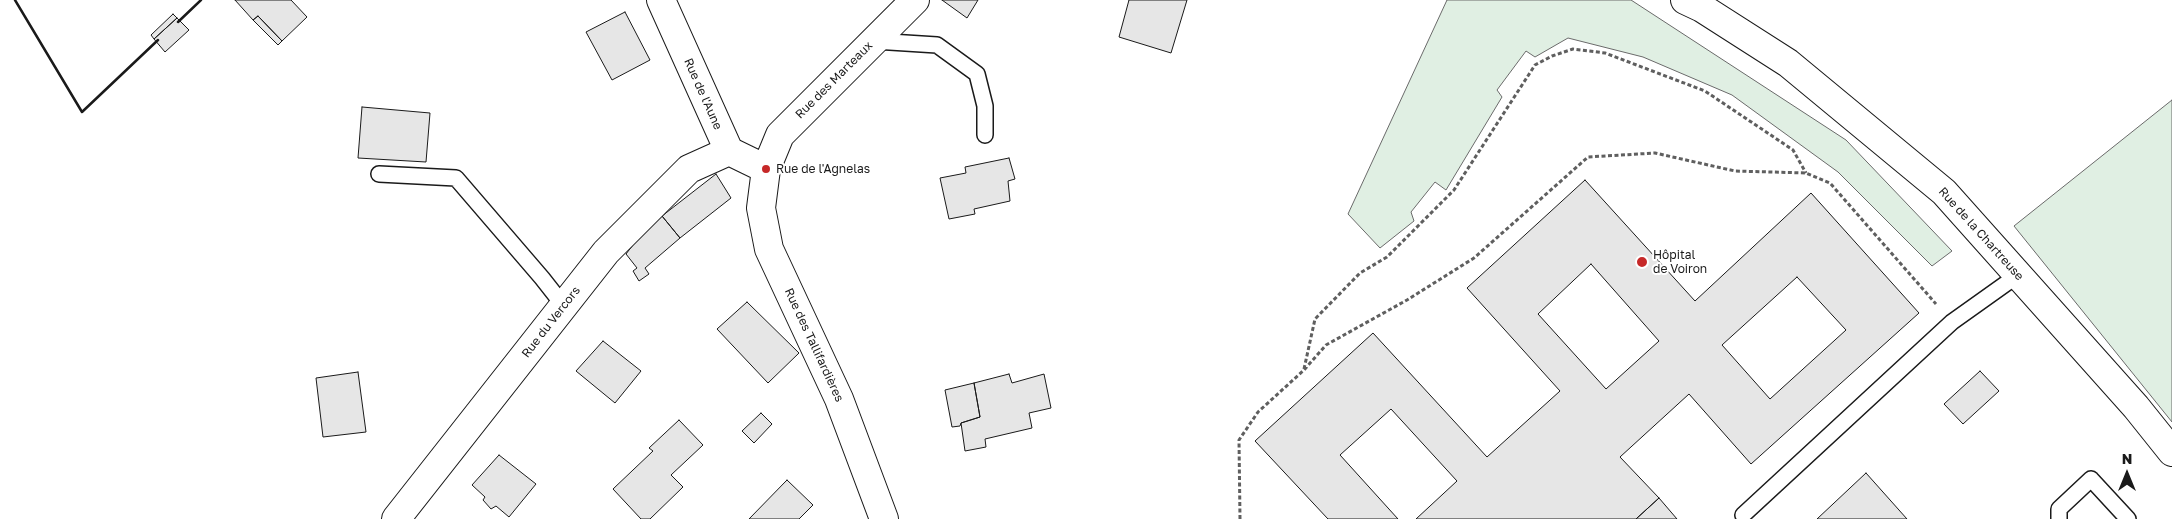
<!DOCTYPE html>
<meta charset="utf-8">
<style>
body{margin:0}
#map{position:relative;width:2172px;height:519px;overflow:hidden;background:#fff;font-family:"Golos Text",sans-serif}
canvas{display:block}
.north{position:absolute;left:2102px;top:449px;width:50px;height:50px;-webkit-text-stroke:4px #fff;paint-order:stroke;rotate:0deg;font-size:14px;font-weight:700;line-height:20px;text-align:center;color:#1a1a1a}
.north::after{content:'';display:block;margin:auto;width:18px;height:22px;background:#1a1a1a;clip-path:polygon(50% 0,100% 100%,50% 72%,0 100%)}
</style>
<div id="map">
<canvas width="2172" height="519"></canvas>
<div class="north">N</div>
</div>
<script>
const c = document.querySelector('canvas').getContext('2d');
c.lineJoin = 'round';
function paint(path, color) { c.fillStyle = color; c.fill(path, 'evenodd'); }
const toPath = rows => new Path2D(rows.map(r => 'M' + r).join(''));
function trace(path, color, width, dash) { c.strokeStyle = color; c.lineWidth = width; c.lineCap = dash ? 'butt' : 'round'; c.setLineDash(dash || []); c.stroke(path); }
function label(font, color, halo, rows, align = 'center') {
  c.font = font + ' "Golos Text",sans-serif'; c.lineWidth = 4; c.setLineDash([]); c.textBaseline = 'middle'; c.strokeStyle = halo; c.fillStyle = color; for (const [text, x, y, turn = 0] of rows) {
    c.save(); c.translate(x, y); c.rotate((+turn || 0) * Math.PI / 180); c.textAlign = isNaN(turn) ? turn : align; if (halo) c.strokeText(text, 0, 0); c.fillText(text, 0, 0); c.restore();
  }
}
const green = toPath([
 [1447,0,1631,0,1846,140,1952,251,1932,266,1838,172,1732,95,1643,57,1568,38,1535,57,1526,51,1497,90,1502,97,1446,190,1435,182,1411,212,1414,221,1380,248,1348,214,1447,0],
 [2172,100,2172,422,2014,226,2172,100]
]);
const building = toPath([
 [235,0,291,0,307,17,282,41,258,16,253,20,235,0],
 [942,0,978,0,967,18,942,0],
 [1129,0,1187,0,1171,53,1119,37,1129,0],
 [625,12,650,60,612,80,586,32,625,12],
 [173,14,177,18,154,39,151,35,173,14],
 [258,16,282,41,278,45,253,20,258,16],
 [177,18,189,30,165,52,154,39,177,18],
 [362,107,430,113,426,162,358,158,362,107],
 [1009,158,1015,179,1008,181,1010,201,974,209,975,214,949,219,940,178,966,173,965,167,1009,158],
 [716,174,731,198,680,238,662,216,716,174],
 [1585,180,1695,301,1811,193,1919,313,1751,464,1689,394,1620,457,1659,498,1636,519,1416,519,1457,481,1391,409,1340,455,1398,519,1328,519,1255,441,1373,333,1487,457,1560,391,1467,288,1585,180],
 [1591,264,1659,341,1606,389,1538,314,1591,264],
 [1797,277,1846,330,1770,399,1722,345,1797,277],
 [662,216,680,238,645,268,649,274,639,281,633,271,637,268,626,254,639,237,662,216],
 [747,302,799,353,768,383,717,329,747,302],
 [603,341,641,371,615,403,576,371,603,341],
 [1980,371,1999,391,1963,424,1944,404,1980,371],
 [358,372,366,432,323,437,316,378,358,372],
 [1009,374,1012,383,1044,374,1051,408,1029,413,1032,428,985,439,986,447,965,451,961,423,980,417,974,383,1009,374],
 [974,383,980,417,961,423,960,426,952,427,945,390,974,383],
 [761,413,772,424,754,443,742,431,761,413],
 [679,420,703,445,671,475,683,487,650,519,641,519,613,489,653,451,649,448,679,420],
 [499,455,536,484,509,517,496,506,491,509,483,500,485,497,472,485,499,455],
 [1866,473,1907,519,1817,519,1866,473],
 [787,480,813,505,799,519,749,519,787,480],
 [1659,498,1677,519,1636,519,1659,498]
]);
const path = toPath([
 [1304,369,1315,319,1360,273,1387,257,1454,190,1535,65,1552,56,1573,49,1605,53,1705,91,1793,150,1806,173],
 [1240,519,1239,440,1258,412,1304,370,1326,345,1407,300,1474,258,1588,157,1655,153,1735,171,1806,173,1830,183,1936,304]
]);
const lane = toPath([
 [874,41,937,45,977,74,985,106,985,135],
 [379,174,456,178,542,278,564,306],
 [1743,515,1952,322,2018,275],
 [2059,519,2059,509,2091,479,2128,519]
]);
const street = toPath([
 [661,0,729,151,766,169],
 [1685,0,1702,8,1788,63,1944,192,2136,407,2172,452],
 [396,519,606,252,689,169,729,151],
 [884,519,839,399,769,249,761,208,766,169,780,135,915,0]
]);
const wall = toPath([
 [15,0,82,112,158,40],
 [178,22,201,0]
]);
const markers = [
 [766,169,5,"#c62828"],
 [1642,262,6,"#c62828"]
];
const streetNames = [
 ["Rue des Marteaux",834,80,-45],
 ["Rue de l'Aune",703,94,66],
 ["Rue de la Chartreuse",1981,234,48],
 ["Rue du Vercors",551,322,-52],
 ["Rue des Tallifardières",814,345,65]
];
const poiNames = [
 ["Rue de l'Agnelas",776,169],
 ["Hôpital",1653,255],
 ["de Voiron",1653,269]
];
paint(green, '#e0efe3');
trace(green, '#6a6a6a', 1);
paint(building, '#e6e6e6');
trace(building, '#1a1a1a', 1);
trace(lane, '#1a1a1a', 18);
trace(street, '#1a1a1a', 30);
trace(path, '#5f5f5f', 3, [4, 2.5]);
trace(lane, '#fff', 15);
trace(street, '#fff', 28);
trace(wall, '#1a1a1a', 2.5);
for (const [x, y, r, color] of markers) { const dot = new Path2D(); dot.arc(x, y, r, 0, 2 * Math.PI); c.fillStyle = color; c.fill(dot); trace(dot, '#fff', 2); }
label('12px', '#1a1a1a', '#fff', streetNames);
label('12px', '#1a1a1a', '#fff', poiNames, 'left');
</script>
